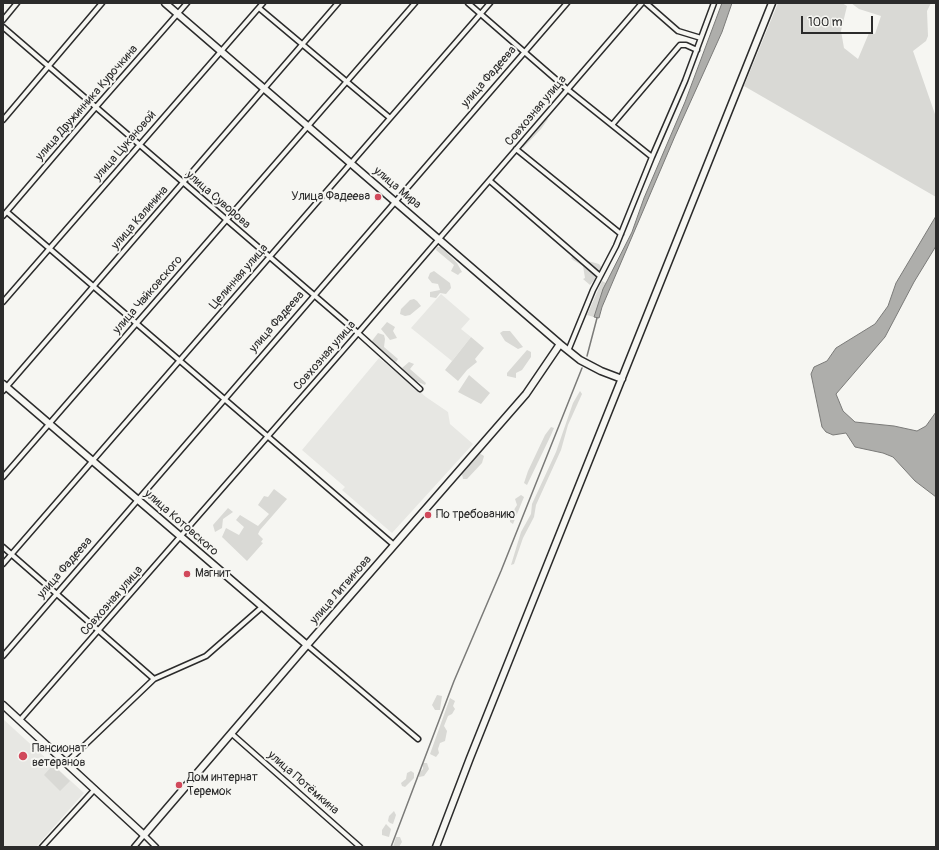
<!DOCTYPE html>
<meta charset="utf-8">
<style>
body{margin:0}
#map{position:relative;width:939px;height:850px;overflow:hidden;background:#f6f6f2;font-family:Pangolin,sans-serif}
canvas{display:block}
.frame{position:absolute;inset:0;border:4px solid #2b2b2b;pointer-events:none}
.scale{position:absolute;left:801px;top:16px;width:72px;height:18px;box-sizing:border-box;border:2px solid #2b2b2b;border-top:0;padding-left:5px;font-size:12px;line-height:14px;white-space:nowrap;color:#2b2b2b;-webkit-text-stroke:3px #f6f6f2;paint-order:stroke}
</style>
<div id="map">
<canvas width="939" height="850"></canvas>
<div class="frame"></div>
<div class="scale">100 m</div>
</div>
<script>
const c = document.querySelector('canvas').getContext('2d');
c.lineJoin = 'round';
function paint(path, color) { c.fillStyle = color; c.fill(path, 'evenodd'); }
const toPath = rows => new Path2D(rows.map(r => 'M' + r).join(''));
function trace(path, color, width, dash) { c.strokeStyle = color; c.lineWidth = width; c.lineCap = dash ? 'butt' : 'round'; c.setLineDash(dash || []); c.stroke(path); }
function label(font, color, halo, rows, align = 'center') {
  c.font = font + ' Pangolin,sans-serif'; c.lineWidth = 4; c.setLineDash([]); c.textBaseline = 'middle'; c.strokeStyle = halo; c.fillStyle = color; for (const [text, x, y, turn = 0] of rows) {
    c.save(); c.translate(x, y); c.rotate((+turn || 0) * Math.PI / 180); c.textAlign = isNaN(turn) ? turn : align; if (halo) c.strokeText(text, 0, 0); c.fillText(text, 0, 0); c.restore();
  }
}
const built = toPath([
 [441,294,470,319,461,329,471,337,452,361,411,328],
 [379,358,426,397,448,412,450,424,473,444,392,533,342,490,345,487,302,450],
 [3,719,84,793,36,847,3,847]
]);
const green = toPath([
 [778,3,842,3,847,6,841,31,844,48,858,59,869,33,875,34,881,16,859,9,851,3,931,3,927,11,928,36,926,41,913,51,936,117,936,197,744,86],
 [546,117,548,119,541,129,523,148,522,145],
 [437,247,441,247,457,263,462,272,460,273,458,275,451,271,454,265,436,250],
 [573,256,595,275,595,279,590,285,583,279,585,278,583,266,573,260,571,258],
 [588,261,599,264,602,268,601,271,586,263],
 [434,271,450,283,451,288,446,294,440,293,436,298,430,297,430,292,440,290,438,284,432,283,428,278,430,273],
 [602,281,606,283,594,317,587,315],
 [414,299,417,301,421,306,410,315,405,316,400,314,401,309,410,300],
 [387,322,395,327,393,331,397,338,390,340,381,329],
 [503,331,510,331,523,347,518,349,505,341,500,333],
 [378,333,384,335,385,339,384,347,398,359,396,362,375,349,371,342],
 [471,337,484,348,475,359,477,362,467,370,458,381,445,370],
 [527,350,531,352,531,357,522,370,516,373,516,378,507,376,507,373],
 [409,362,414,364,410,369,426,383,425,385,414,380,402,368],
 [469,375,490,393,481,404,458,392],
 [580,391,582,394,568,425,561,450,536,505,534,517,523,538,514,564,511,565,521,532,531,514,532,504,556,452,573,403],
 [551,427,554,428,551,435,527,485,524,483,528,471,545,435],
 [479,453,484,456,482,463,467,479,463,479,462,474],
 [274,489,287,499,260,530,258,534,263,539,261,542,263,543,247,561,222,537,226,528,239,535,244,527,236,520,240,515,258,526,269,514,258,505,264,496,268,497],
 [521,495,524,497,513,524,510,522,510,516,517,505,515,499],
 [228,508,233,512,223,519,222,528,215,532,213,525],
 [437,695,442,696,440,710,435,710,432,705],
 [450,698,455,701,453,706,455,709,452,714,448,716,444,726,447,731,445,741,440,743,438,749,439,753,436,757,430,754],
 [423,763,427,763,429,769,424,776,419,777,419,773,423,769],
 [53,765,70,781,60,791,44,775],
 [411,771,414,773,414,778,405,787,402,786,401,783,406,779,407,773],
 [394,811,396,815,393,824,390,823,388,821,389,816],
 [386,824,391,829,389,837,382,835,382,830],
 [396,837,400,837,402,842,399,847,393,847]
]);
const water = toPath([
 [722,3,732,3,722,32,675,136,602,307,599,318,594,317,603,289,632,232,644,198,685,102,722,3],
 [936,216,936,246,914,282,885,337,836,394,843,411,855,422,894,426,917,431,926,426,936,412,936,497,915,481,893,457,883,453,855,447,846,433,833,435,826,432,822,427,811,374,814,367,827,361,836,348,875,324,888,306,896,283,936,216]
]);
const stream = toPath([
 [587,356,597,318],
 [391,847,454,681,501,571,582,368]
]);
const street = toPath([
 [468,3,567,89,652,157],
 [646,3,678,31,701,38],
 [259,8,390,118],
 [3,20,17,3],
 [3,27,358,333,420,389],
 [3,120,102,3],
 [612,125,680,45,686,45,697,50],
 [516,149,621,234],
 [490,181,600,276],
 [7,212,394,545],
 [3,216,96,107,187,3],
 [3,302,263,3],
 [568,351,593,290,616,246,652,157,685,81,714,3],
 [3,391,338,3],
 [3,477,415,3],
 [3,547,154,679],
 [3,564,490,3],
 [307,645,418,739],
 [3,656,567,3],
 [20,720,358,333,642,3],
 [232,734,360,847],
 [67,762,154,679,206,656,262,607],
 [42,847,95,789],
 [134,847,144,835,156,847]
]);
const secondary = toPath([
 [165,3,560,344,580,360,601,371,622,379],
 [3,384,307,645],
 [3,705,144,835,307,645,526,394,560,344],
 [436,847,470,758,772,3]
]);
const markers = [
 [378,197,4,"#d1495b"],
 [428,515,4,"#d1495b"],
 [187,574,4,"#d1495b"],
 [23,756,5,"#d1495b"],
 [179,785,4,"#d1495b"]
];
const streetNames = [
 ["улица Фадеева",489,77,-49],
 ["улица Дружинника Курочкина",87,103,-49],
 ["Совхозная улица",536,111,-50],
 ["улица Цукановой",125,146,-49],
 ["улица Мира",397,188,40],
 ["улица Суворова",218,200,41],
 ["улица Калинина",140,218,-49],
 ["Целинная улица",239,277,-49],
 ["улица Чайковского",148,295,-49],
 ["улица Фадеева",277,322,-49],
 ["Совхозная улица",325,356,-49],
 ["улица Котовского",181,523,41],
 ["улица Фадеева",65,568,-49],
 ["улица Литвинова",341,590,-49],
 ["Совхозная улица",112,601,-49],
 ["улица Потёмкина",303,783,41]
];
const poiNames = [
 ["Улица Фадеева",370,197,"right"],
 ["По требованию",436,515],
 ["Магнит",195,574],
 ["Пансионат",32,749],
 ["ветеранов",32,763],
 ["Дом интернат",187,778],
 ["Теремок",187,792]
];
paint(built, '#e7e7e3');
paint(green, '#d9d9d5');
paint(water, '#aeaeab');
trace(water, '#7a7a78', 1);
trace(stream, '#7a7a78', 1.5);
trace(street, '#2b2b2b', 7);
trace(secondary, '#2b2b2b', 9);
trace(street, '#f6f6f2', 4);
trace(secondary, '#f6f6f2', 6);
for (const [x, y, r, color] of markers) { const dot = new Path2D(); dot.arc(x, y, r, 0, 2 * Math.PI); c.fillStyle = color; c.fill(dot); trace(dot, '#f6f6f2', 1.5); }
label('12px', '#2b2b2b', '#f6f6f2', streetNames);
label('12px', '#2b2b2b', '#f6f6f2', poiNames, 'left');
</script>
